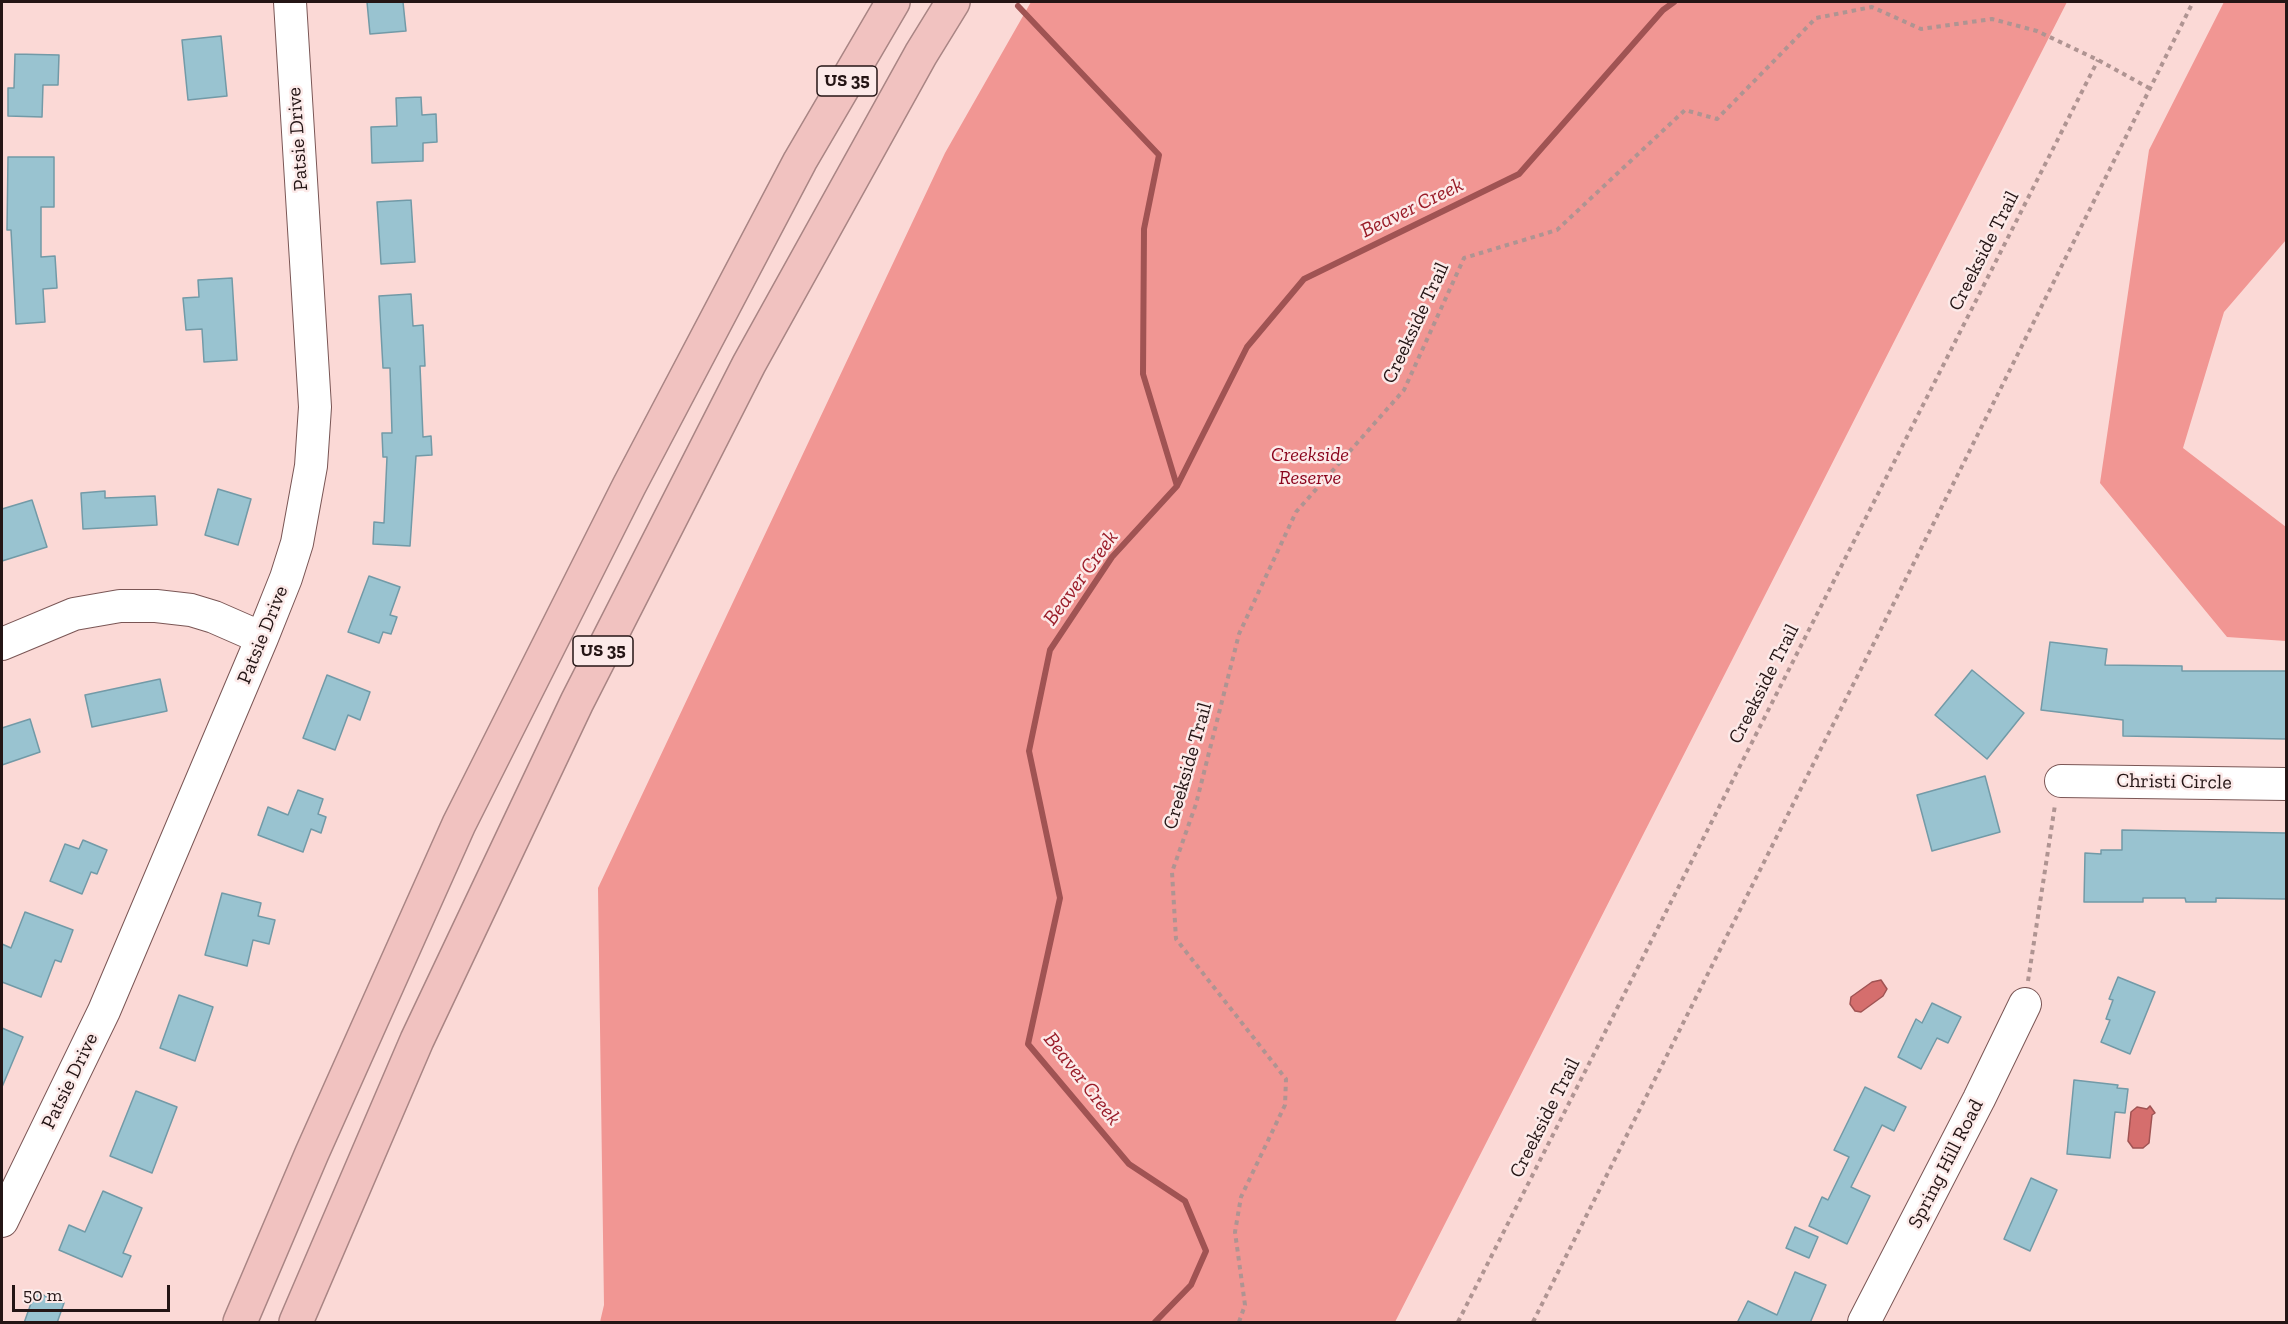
<!DOCTYPE html>
<style>
body{margin:0}
#map{position:relative;width:2288px;height:1324px;overflow:hidden;background:#fbd9d6;font-family:"Zilla Slab",serif}
canvas{display:block}
.frame{position:absolute;inset:0;border:3px solid #241515;pointer-events:none}
.scale{position:absolute;left:12px;top:1285px;width:158px;height:27px;box-sizing:border-box;border:3px solid #241515;border-top:0;padding-left:8px;font-size:18px;line-height:21px;white-space:nowrap;color:#241515;-webkit-text-stroke:4px #fceae9;paint-order:stroke}
</style>
<div id="map">
<canvas width="2288" height="1324"></canvas>
<div class="frame"></div>
<div class="scale">50 m</div>
</div>
<script>
const c = document.querySelector('canvas').getContext('2d');
c.lineJoin = 'round';
function paint(path, color) { c.fillStyle = color; c.fill(path, 'evenodd'); }
const toPath = rows => new Path2D(rows.map(r => 'M' + r).join(''));
function trace(path, color, width, dash) { c.strokeStyle = color; c.lineWidth = width; c.lineCap = dash ? 'butt' : 'round'; c.setLineDash(dash || []); c.stroke(path); }
function label(font, color, halo, rows, align = 'center') {
  c.font = font + ' "Zilla Slab",serif'; c.lineWidth = 5; c.setLineDash([]); c.textBaseline = 'middle'; c.strokeStyle = halo; c.fillStyle = color; for (const [text, x, y, turn = 0] of rows) {
    c.save(); c.translate(x, y); c.rotate((+turn || 0) * Math.PI / 180); c.textAlign = isNaN(turn) ? turn : align; if (halo) c.strokeText(text, 0, 0); c.fillText(text, 0, 0); c.restore();
  }
}
const green = toPath([
 [1031,2,2067,2,1395,1322,600,1322,604,1305,598,888,945,153],
 [2224,2,2286,2,2286,240,2224,312,2183,448,2286,527,2286,641,2227,637,2100,483,2149,150]
]);
const water = toPath([
 [1881,980,1887,989,1883,996,1861,1012,1855,1011,1850,1004,1851,997,1872,982,1881,980],
 [2150,1106,2155,1113,2152,1115,2149,1143,2143,1148,2133,1148,2128,1141,2131,1112,2137,1107,2147,1109,2150,1106]
]);
const stream = toPath([
 [1018,6,1159,155,1144,229,1143,374,1177,486],
 [1155,1322,1191,1285,1206,1251,1185,1201,1129,1164,1028,1044,1060,898,1029,751,1050,650,1112,557,1177,486,1247,347,1304,279,1519,174,1663,10,1674,2]
]);
const building = toPath([
 [367,2,403,2,406,31,370,34,367,2],
 [221,36,227,96,188,100,182,40,221,36],
 [15,54,59,55,58,85,43,85,42,117,8,116,8,88,14,88,15,54],
 [421,97,422,115,436,114,437,142,423,143,423,161,372,163,371,127,397,126,396,98,421,97],
 [8,157,54,157,54,207,41,207,41,257,55,256,57,288,43,289,45,322,16,324,11,230,7,230,8,157],
 [411,200,415,262,381,264,377,202,411,200],
 [232,278,237,360,204,362,202,329,186,330,183,298,199,297,198,280,232,278],
 [411,294,413,326,423,325,425,366,420,366,423,437,431,436,432,455,416,456,410,546,373,544,374,522,384,523,387,457,383,457,382,433,392,433,390,368,383,368,379,296,411,294],
 [218,489,251,499,238,545,205,535,218,489],
 [105,491,105,498,155,496,157,525,83,529,81,493,105,491],
 [32,500,47,547,2,561,2,509,32,500],
 [369,576,400,587,390,615,397,617,391,634,383,632,379,643,348,632,369,576],
 [2050,642,2107,649,2105,665,2182,666,2182,671,2286,671,2286,739,2123,736,2123,720,2041,710,2050,642],
 [1972,670,2024,713,1987,759,1935,715,1972,670],
 [327,675,370,692,360,720,348,715,335,750,303,738,327,675],
 [160,679,167,711,92,727,85,695,160,679],
 [30,719,40,752,2,765,2,728,30,719],
 [1985,776,2000,832,1932,851,1917,795,1985,776],
 [298,790,323,799,318,814,326,817,321,833,311,829,303,852,258,835,268,807,288,815,298,790],
 [2122,830,2286,833,2286,899,2216,898,2216,902,2186,902,2185,898,2143,898,2143,902,2084,902,2085,853,2101,854,2101,850,2122,850,2122,830],
 [83,840,107,850,97,874,91,872,82,894,50,881,65,844,79,849,83,840],
 [222,893,261,903,258,916,275,920,269,944,253,940,247,966,205,955,222,893],
 [25,912,73,930,61,962,55,960,41,997,2,982,2,944,11,948,25,912],
 [2118,977,2155,992,2130,1054,2101,1042,2110,1020,2106,1019,2113,1000,2109,999,2118,977],
 [179,995,213,1007,195,1061,160,1048,179,995],
 [1932,1003,1961,1017,1948,1043,1937,1038,1921,1069,1898,1057,1916,1019,1922,1023,1932,1003],
 [2,1028,23,1037,2,1087,2,1028],
 [2074,1080,2118,1085,2117,1088,2128,1089,2125,1113,2115,1112,2110,1158,2067,1154,2074,1080],
 [1865,1087,1906,1107,1894,1131,1882,1125,1851,1187,1870,1196,1847,1244,1809,1226,1822,1197,1828,1200,1849,1157,1834,1150,1865,1087],
 [136,1091,177,1107,152,1173,110,1156,136,1091],
 [2031,1178,2057,1190,2030,1251,2004,1239,2031,1178],
 [103,1191,142,1208,123,1253,131,1256,122,1277,59,1250,69,1225,85,1232,103,1191],
 [1795,1227,1818,1237,1809,1258,1786,1248,1795,1227],
 [1795,1272,1826,1285,1810,1323,1737,1323,1748,1301,1777,1315,1795,1272],
 [35,1292,64,1303,57,1323,24,1323,35,1292]
]);
const path = toPath([
 [2028,981,2055,805],
 [1239,1322,1245,1305,1235,1232,1241,1197,1285,1105,1286,1079,1176,939,1172,872,1196,804,1239,634,1296,512,1404,390,1464,258,1557,230,1685,110,1717,119,1816,18,1872,7,1921,29,1992,19,2037,31,2098,60,2149,88],
 [1458,1322,2098,60],
 [1533,1322,1871,649,2193,2]
]);
const minor = toPath([
 [2,644,74,614,120,606,156,606,191,610,214,617,262,638],
 [2061,781,2286,784],
 [2,1221,104,1011,262,638,286,578,297,543,311,466,315,407,290,2],
 [1864,1322,1979,1099,2025,1004]
]);
const highway = toPath([
 [240,1322,312,1153,459,824,629,486,800,161,893,2],
 [296,1322,417,1040,577,702,749,364,921,54,953,2]
]);
const shields = [
 [847,81,60],
 [603,651,60]
];
const shieldNames = [
 ["US 35",847,81],
 ["US 35",603,651]
];
const streetNames = [
 ["Patsie Drive",298,139,-94],
 ["Creekside Trail",1984,251,-63],
 ["Creekside Trail",1416,323,-65],
 ["Patsie Drive",263,635,-68],
 ["Creekside Trail",1764,684,-63],
 ["Creekside Trail",1188,766,-74],
 ["Christi Circle",2174,782,1],
 ["Patsie Drive",70,1081,-64],
 ["Creekside Trail",1545,1118,-63],
 ["Spring Hill Road",1946,1164,-63]
];
const parkNames = [
 ["Creekside",1310,455],
 ["Reserve",1310,478]
];
const waterNames = [
 ["Beaver Creek",1412,208,-26],
 ["Beaver Creek",1081,578,-54],
 ["Beaver Creek",1082,1079,52]
];
paint(green, '#f19693');
paint(water, '#d56e6d');
trace(water, '#a05353', 1.5);
trace(stream, '#a05353', 6);
paint(building, '#99c3d0');
trace(building, '#729aa7', 1.5);
trace(minor, '#7a5655', 34);
trace(highway, '#a98584', 36);
trace(path, '#af9492', 4, [4.5, 4.5]);
trace(minor, '#fff', 32);
trace(highway, '#f1c2c0', 33);
for (const [x, y, w] of shields) { const box = new Path2D(); box.roundRect(x - w / 2, y - 15, w, 30, 4.5); c.fillStyle = '#fceae9'; c.fill(box); trace(box, '#241515', 1.5); }
label('bold 18px', '#241515', null, shieldNames);
label('20px', '#241515', '#fceae9', streetNames);
label('italic 20px', '#89021b', '#fceae9', parkNames);
label('italic 21px', '#9a1d29', '#fceae9', waterNames);
</script>
